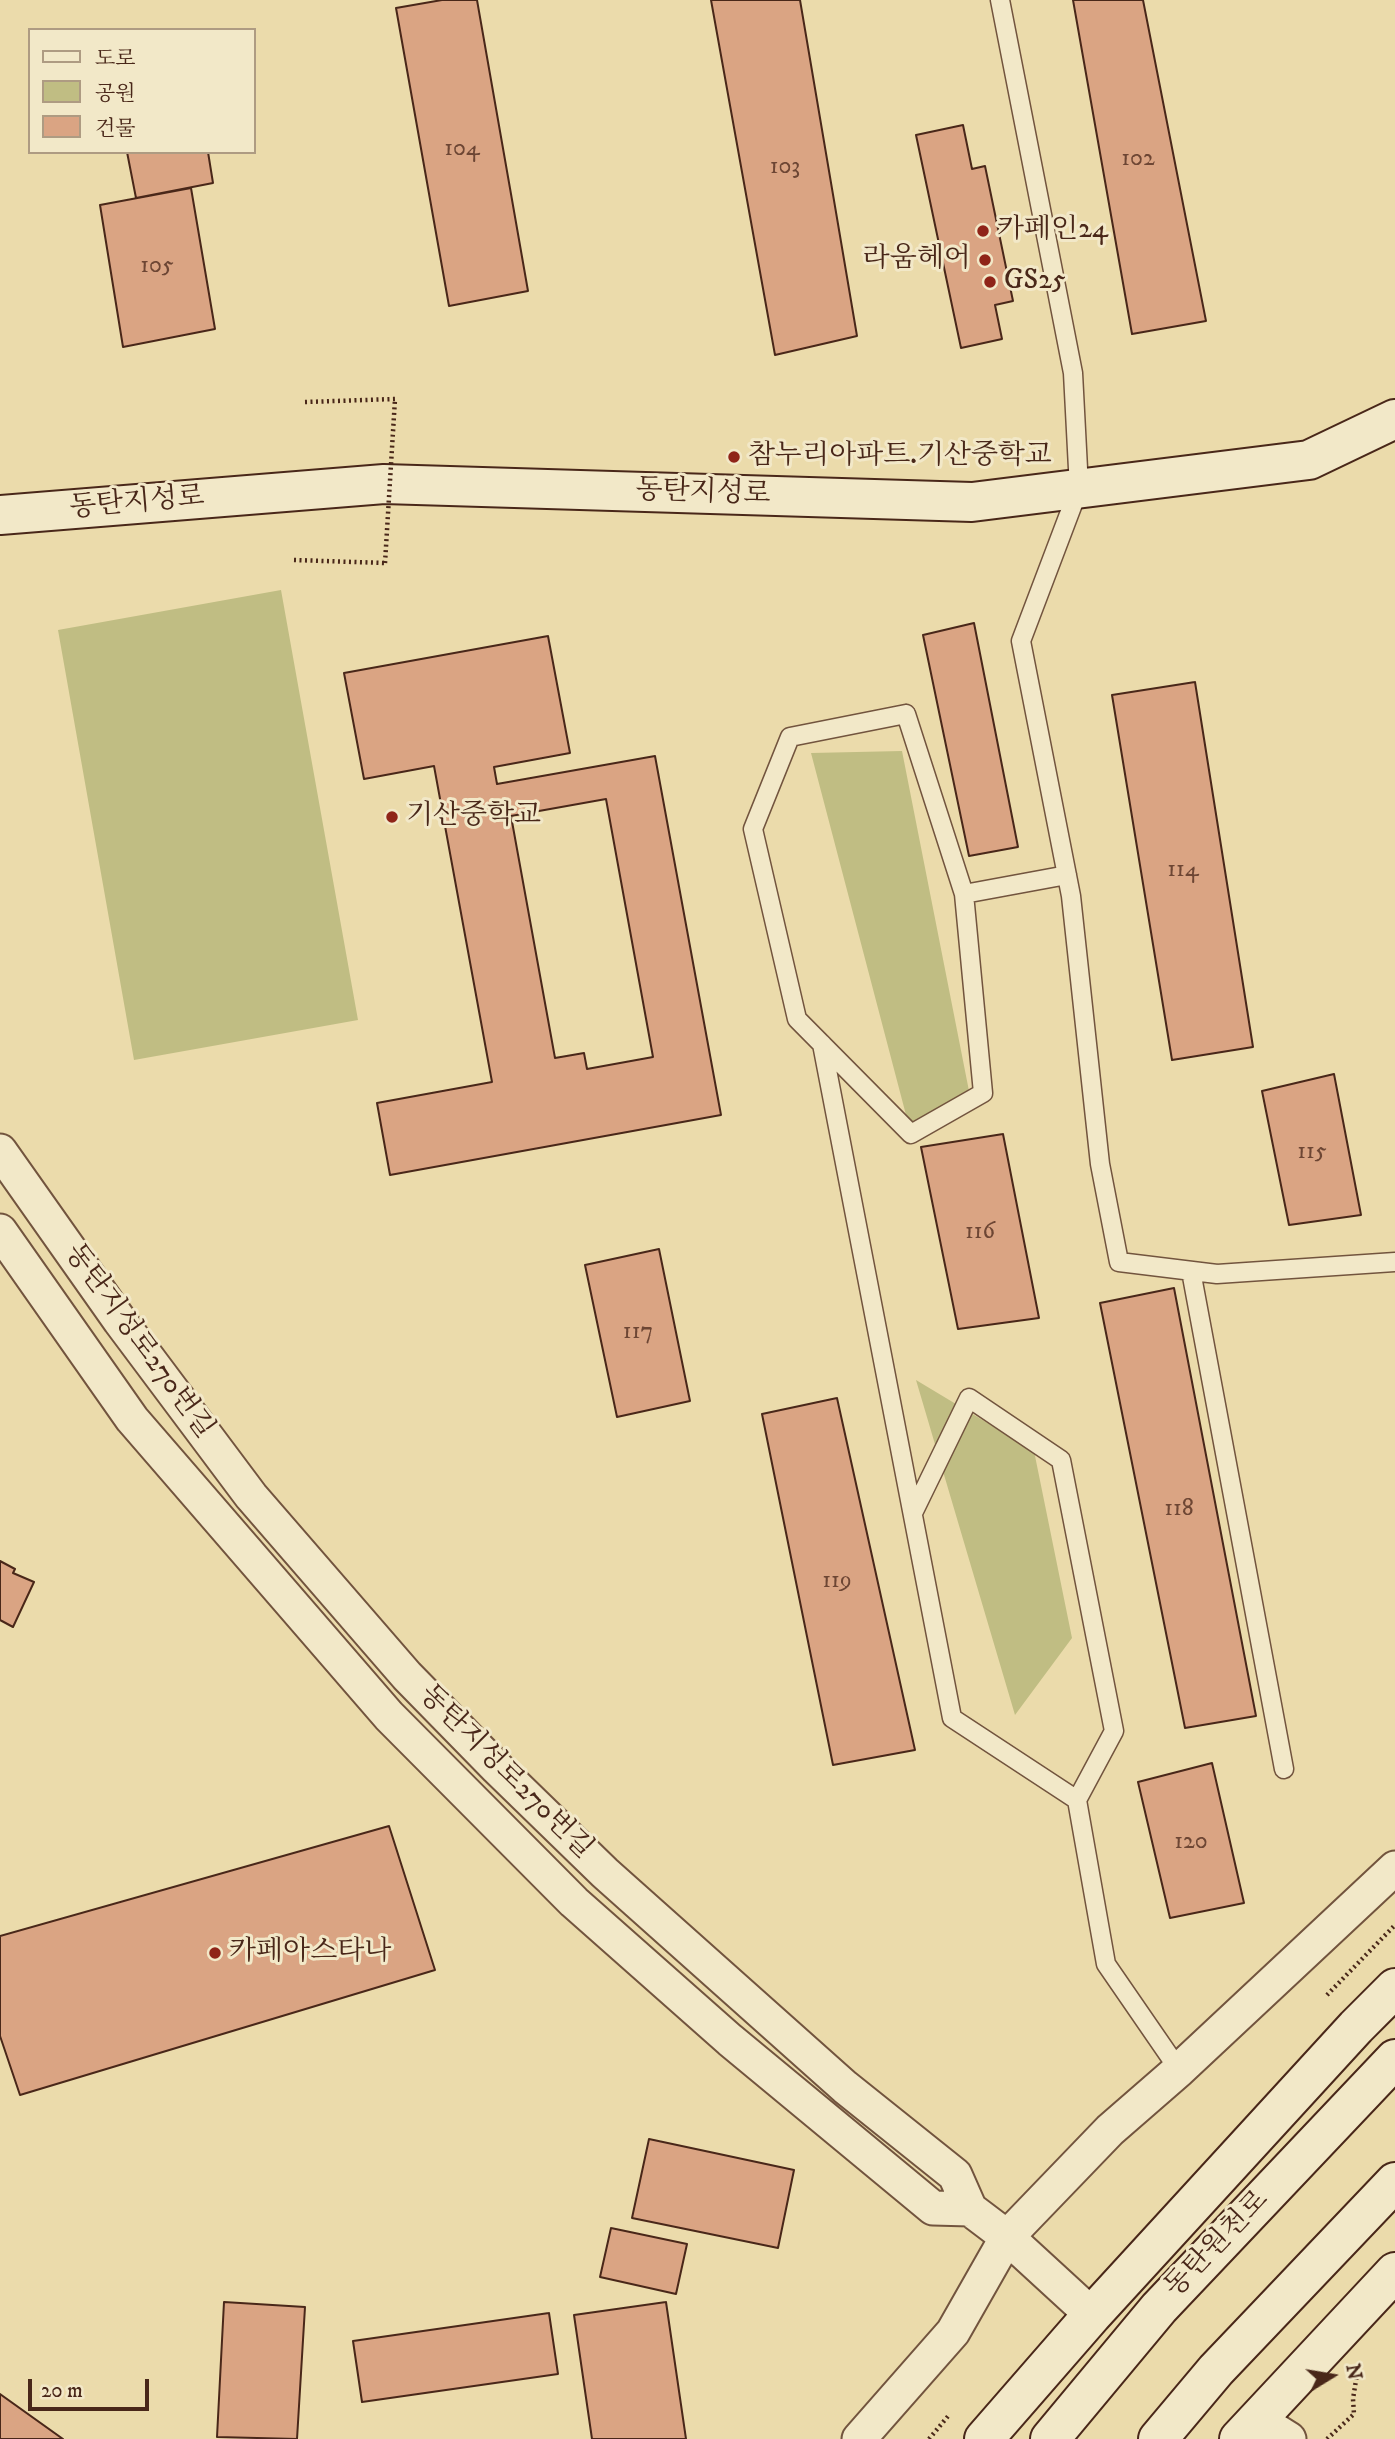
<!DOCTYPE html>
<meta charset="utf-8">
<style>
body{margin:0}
#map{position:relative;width:1395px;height:2439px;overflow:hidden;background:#ebdbab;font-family:"IM FELL DW Pica","Noto Serif KR",serif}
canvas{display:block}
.legend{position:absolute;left:28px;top:28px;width:228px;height:126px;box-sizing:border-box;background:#f2e8c8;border:2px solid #ae9b82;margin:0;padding:9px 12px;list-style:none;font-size:21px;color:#492719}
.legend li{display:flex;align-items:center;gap:14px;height:35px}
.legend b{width:35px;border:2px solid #ae9b82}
.north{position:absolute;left:1297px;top:2341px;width:70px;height:70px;-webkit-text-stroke:5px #f2e8c8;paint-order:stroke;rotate:79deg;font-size:19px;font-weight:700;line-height:28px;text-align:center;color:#492719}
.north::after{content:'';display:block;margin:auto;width:24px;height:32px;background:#492719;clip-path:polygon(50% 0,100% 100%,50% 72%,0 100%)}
.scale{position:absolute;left:28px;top:2379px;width:121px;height:32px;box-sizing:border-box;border:4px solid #492719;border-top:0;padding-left:9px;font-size:21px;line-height:24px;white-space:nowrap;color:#492719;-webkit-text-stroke:5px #f2e8c8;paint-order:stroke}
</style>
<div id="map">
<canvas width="1395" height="2439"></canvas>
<ul class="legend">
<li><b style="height:9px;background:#f2e8c8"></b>도로</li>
<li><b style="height:19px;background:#c0bd83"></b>공원</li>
<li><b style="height:19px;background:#daa483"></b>건물</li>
</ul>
<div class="north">N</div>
<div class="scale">20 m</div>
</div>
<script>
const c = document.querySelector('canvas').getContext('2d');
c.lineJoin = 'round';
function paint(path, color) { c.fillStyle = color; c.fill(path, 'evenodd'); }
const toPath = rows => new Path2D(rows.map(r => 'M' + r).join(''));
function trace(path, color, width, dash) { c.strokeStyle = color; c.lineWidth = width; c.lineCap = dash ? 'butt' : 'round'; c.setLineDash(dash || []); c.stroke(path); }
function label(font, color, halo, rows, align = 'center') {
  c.font = font + ' "IM FELL DW Pica","Noto Serif KR",serif'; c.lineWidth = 6; c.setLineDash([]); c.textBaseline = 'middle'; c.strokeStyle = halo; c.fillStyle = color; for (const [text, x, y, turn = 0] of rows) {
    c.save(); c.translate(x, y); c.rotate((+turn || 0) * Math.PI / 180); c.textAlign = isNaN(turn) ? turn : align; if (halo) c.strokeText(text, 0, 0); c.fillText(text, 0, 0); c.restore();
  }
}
const green = toPath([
 [281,590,358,1020,134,1060,58,630],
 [902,751,969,1091,911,1134,811,753],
 [916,1380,1034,1451,1072,1638,1015,1715]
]);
const building = toPath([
 [442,0,477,0,528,291,449,306,396,8,442,0],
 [711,0,800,0,857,336,775,355,711,0],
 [1073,0,1143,0,1206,321,1132,334,1073,0],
 [963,125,972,169,985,166,1013,301,995,305,1002,339,961,348,916,135,963,125],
 [127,152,208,152,213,183,136,198,127,152],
 [191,188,215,329,123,347,100,205,191,188],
 [974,623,1018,847,969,856,923,635,974,623],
 [548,636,570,753,494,767,497,784,655,756,721,1115,390,1175,377,1103,492,1082,434,766,364,779,344,673,548,636],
 [606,799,653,1057,587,1069,584,1053,555,1058,511,816,606,799],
 [1195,682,1253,1047,1172,1060,1112,695,1195,682],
 [1334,1074,1361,1215,1289,1225,1262,1091,1334,1074],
 [1003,1134,1039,1318,958,1329,921,1147,1003,1134],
 [659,1249,690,1401,617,1417,585,1265,659,1249],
 [1174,1288,1256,1716,1185,1728,1100,1303,1174,1288],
 [837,1398,915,1750,833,1765,762,1414,837,1398],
 [0,1561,15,1569,13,1573,34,1582,13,1627,0,1620,0,1561],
 [1212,1763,1244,1903,1170,1918,1138,1782,1212,1763],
 [389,1826,435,1970,20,2095,0,2036,0,1936,389,1826],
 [649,2139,794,2170,778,2248,632,2218,649,2139],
 [611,2228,687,2244,676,2294,600,2277,611,2228],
 [224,2302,305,2307,297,2439,217,2437,224,2302],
 [666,2302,686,2439,592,2439,574,2315,666,2302],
 [549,2313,558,2374,362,2402,353,2341,549,2313],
 [0,2394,63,2439,0,2439,0,2394]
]);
const path = toPath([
 [305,402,395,399],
 [294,560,385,563],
 [1327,1995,1395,1925],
 [929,2439,949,2415],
 [1327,2439,1354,2414,1353,2399,1357,2374]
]);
const lane = toPath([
 [1000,0,1073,373,1079,488,1021,641,1071,896,1100,1164,1119,1262,1217,1274,1395,1262],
 [906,714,964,894,983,1093,911,1134,797,1019,753,829,790,737,906,714],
 [964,894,1067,875],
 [822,1044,952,1718,1077,1800,1114,1731,1061,1460,969,1398,913,1513],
 [1191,1271,1284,1769],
 [1077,1800,1106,1964,1179,2070]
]);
const street = toPath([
 [0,1151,120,1321,251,1496,407,1676,497,1768,605,1873,845,2087,955,2175,970,2209,1007,2237,1092,2315],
 [0,1231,132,1419,389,1716,574,1902,730,2040,933,2208,970,2209],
 [1257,2419,1289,2439],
 [859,2439,953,2332,1007,2237,1110,2130,1179,2070,1395,1868]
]);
const secondary = toPath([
 [0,515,384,484,972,502,1309,460,1395,419],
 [984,2439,1092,2315,1356,2027,1395,1988],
 [1050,2439,1159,2308,1395,2059],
 [1158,2439,1216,2370,1395,2182],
 [1239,2439,1395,2272]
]);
const pathBridge = toPath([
 [385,563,395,399]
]);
const markers = [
 [983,231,7,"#8f2418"],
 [985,260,7,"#8f2418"],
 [990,282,7,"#8f2418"],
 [734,457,7,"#8f2418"],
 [392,817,7,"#8f2418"],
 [215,1953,7,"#8f2418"]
];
const numberNames = [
 ["104",462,150],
 ["102",1138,160],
 ["103",785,168],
 ["105",157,267],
 ["114",1183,871],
 ["115",1312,1153],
 ["116",980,1233],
 ["117",638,1333],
 ["118",1179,1510],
 ["119",837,1582],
 ["120",1191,1843]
];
const poiNames = [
 ["카페인24",997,231],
 ["라움헤어",971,260,"right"],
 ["GS25",1004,282],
 ["참누리아파트.기산중학교",748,457],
 ["기산중학교",406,817],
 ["카페아스타나",229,1953]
];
const streetNames = [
 ["동탄지성로",703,494,2],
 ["동탄지성로",137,504,-5],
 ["동탄지성로270번길",138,1342,54],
 ["동탄지성로270번길",505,1773,45],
 ["동탄원천로",1218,2245,-46]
];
paint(green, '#c0bd83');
paint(building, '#daa483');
trace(building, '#492719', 2);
trace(lane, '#72543e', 21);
trace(street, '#72543e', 37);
trace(secondary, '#492719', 42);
trace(path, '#492719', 4.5, [2, 3.5]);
trace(lane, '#f2e8c8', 18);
trace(street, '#f2e8c8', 33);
trace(secondary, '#f2e8c8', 38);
trace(pathBridge, '#492719', 4.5, [2, 3.5]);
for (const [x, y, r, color] of markers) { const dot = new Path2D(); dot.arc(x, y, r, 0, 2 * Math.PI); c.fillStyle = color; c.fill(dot); trace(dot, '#f2e8c8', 2.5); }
label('24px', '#6d4634', null, numberNames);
label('28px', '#492719', '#f2e8c8', poiNames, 'left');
label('28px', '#492719', '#f2e8c8', streetNames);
</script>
